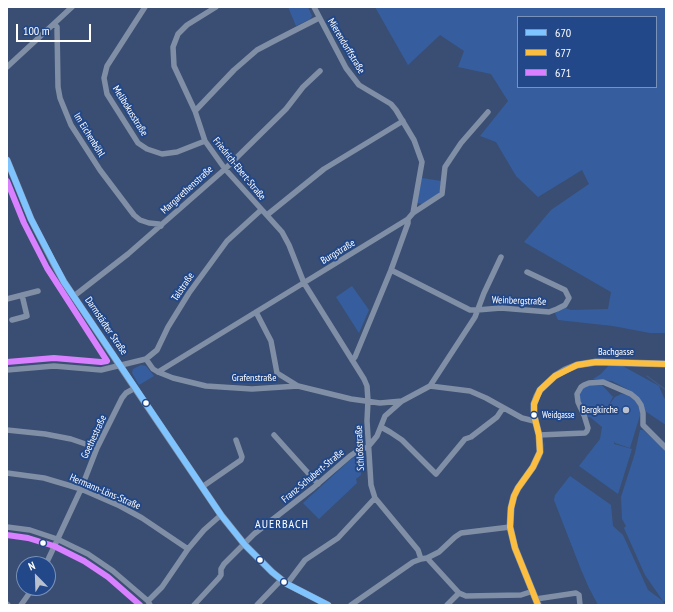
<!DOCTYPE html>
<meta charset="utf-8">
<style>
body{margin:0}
#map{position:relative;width:673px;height:612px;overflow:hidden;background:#394e72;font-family:"PT Sans Narrow",sans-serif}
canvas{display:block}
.frame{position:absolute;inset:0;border:8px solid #fff;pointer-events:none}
.legend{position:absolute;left:517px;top:16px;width:140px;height:72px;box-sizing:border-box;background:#224889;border:1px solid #7a91b8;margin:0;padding:5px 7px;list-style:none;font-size:12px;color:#fff}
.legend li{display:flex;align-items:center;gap:8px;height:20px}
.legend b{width:20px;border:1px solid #7a91b8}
.north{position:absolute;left:16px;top:556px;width:40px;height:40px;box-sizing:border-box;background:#224889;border:1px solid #7a91b8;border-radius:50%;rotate:337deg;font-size:11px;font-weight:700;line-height:16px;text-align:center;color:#fff}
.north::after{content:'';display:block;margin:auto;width:14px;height:18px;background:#bac1ce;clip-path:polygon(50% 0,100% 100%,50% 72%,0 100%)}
.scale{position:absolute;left:16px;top:24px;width:75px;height:18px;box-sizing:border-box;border:2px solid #fff;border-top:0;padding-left:5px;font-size:12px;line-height:14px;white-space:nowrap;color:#fff;-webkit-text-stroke:3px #224889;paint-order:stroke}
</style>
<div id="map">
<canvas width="673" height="612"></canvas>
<div class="frame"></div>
<ul class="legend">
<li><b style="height:5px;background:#80c4ff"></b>670</li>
<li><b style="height:5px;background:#fbbe40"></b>677</li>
<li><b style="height:5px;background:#d880ff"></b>671</li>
</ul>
<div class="north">N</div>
<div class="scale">100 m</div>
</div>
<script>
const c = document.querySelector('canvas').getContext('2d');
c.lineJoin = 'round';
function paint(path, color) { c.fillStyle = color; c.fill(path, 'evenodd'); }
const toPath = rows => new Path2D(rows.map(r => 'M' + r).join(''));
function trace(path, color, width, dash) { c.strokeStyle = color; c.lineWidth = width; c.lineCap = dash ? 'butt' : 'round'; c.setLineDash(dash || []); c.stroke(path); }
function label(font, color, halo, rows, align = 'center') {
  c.font = font + ' "PT Sans Narrow",sans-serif'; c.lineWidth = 4; c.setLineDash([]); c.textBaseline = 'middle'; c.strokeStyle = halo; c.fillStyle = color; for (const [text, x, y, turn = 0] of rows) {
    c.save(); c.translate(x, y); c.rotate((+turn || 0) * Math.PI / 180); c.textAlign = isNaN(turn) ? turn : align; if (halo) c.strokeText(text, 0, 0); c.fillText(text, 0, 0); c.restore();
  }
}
const green = toPath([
 [288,7,308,7,312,16,310,19,296,26],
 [375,7,666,7,666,333,650,333,613,326,558,320,555,313,565,308,571,310,608,309,611,292,524,242,551,210,589,184,582,170,538,197,516,176,496,142,480,136,508,101,491,74,458,67,464,51,440,35,408,65],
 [518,17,656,17,656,87,518,87],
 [422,178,441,181,439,193,422,204,417,203],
 [352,286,369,310,359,333,336,297],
 [619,364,659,386,664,398,666,399,666,425,645,411,629,390,612,381,593,379,601,374,609,365],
 [141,365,146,366,154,376,139,385,132,373,133,369],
 [601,384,613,397,608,406,615,397,621,394,629,395,635,400,641,412,630,448,615,443,615,441,614,444,632,449,618,494,579,466,600,439,602,427,590,417,587,417,579,398,580,391,585,386],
 [640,430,643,430,666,450,666,600,663,602,666,605,598,605,589,588,580,567,554,500,555,495,570,476,611,505,613,526,623,535,648,590,663,601,645,575,624,528,626,526,622,519,621,497,635,453],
 [359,454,361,475,356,479,357,483,319,519,303,503,351,459]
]);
const stream = toPath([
 [647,376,666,390],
 [543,449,544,443],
 [538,464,542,457],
 [541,602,542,605]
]);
const minor = toPath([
 [145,7,107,66,104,78,107,94,138,143,147,149,162,154,177,152,205,141],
 [216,7,187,25,178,34,173,47,174,66,195,111,205,141,225,169,282,232,289,245,304,283,364,379,367,386,368,401,367,421,371,485,375,498,418,550,421,559,427,558,459,593,466,596,521,595,533,591],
 [314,7,346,68,359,85,391,104,396,110,414,140,422,162,413,213],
 [54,24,57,27,58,87,60,98,71,125,100,170,134,215,140,220,149,223,159,224,161,226],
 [7,67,72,7],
 [195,111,234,70,257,50,276,40,319,18],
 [267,215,324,169,403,121],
 [391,270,470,310,477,310,501,308,549,312,557,309,565,305,569,298,565,290,527,272],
 [74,296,128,254,225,169,286,109,303,87,320,71],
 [7,299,38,291],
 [256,312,271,341,277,373,298,386],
 [12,320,27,316,22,295],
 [146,359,153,369,158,372,173,378,206,386,252,389,298,386,351,399,380,403,402,401,430,386,470,391,486,398,522,418,534,421],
 [352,360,355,357,391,270,408,223,408,219],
 [7,370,54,366,101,370,146,359,157,350,168,327,189,293,227,241,261,210],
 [158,372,408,219,413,213,442,194,445,167,461,143,488,112],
 [430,386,475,317,484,293,501,257],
 [381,427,390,432,402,440,436,474,465,439,471,437,497,417,503,408],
 [7,430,45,434,71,439,97,448],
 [274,435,318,484],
 [539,435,585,433,587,431,588,428,584,415,578,402,577,394,581,387,584,385,589,383,603,382,631,394,637,399,641,405,643,413,643,425,666,448],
 [7,473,44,478,81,489,120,506,142,518,188,549],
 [202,487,241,460,242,457,236,440],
 [7,527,30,530,57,539,88,554,113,571,148,601,150,605],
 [427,558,439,552,455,537,461,533,510,527],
 [46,564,81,489,97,448,122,398,126,393,135,388],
 [287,584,305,560,338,538,375,498],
 [536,599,576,593,579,595,580,605],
 [148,601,162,587,188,549,204,530,221,515],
 [7,604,8,605],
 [21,605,33,588],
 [194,605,219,578,221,575,221,569,224,564,254,534,313,488,350,456,359,450,368,447,377,436,385,416,402,401],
 [257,605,281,580],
 [351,605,413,562,421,559],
 [447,605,459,593]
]);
const major = toPath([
 [7,160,31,219,54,264,64,282,135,388,221,515,245,545,272,572,287,584,328,605],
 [538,605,515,548,510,527,511,508,514,496,518,488,533,467,540,452,539,435,534,415,534,404,537,396,540,390,555,376,565,370,577,365,596,362,666,364]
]);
const bus1 = toPath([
 [7,160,31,219,64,282,221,515,245,545,272,572,287,584,328,605]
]);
const bus2 = toPath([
 [538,605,515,548,510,527,511,508,514,496,518,488,533,467,540,452,539,435,534,415,534,404,540,390,555,376,577,365,596,362,666,364]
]);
const bus3 = toPath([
 [7,181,24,223,47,268,107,361,101,362,54,358,7,362],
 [7,535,28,538,54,546,84,561,108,577,140,605]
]);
const markers = [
 [146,403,3.5,"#fff"],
 [626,410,4,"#bac1ce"],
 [534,415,3.5,"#fff"],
 [43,543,3.5,"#fff"],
 [260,560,3.5,"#fff"],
 [284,582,3.5,"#fff"]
];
const busNames = [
 ["Weidgasse",542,415]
];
const streetNames = [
 ["Mierendorffstraße",346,46,59],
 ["Melibokusstraße",130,111,58],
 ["Im Eichenböhl",89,135,58],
 ["Friedrich-Ebert-Straße",239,169,51],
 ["Margarethenstraße",187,190,-42],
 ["Burgstraße",338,252,-31],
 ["Talstraße",183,287,-56],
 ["Weinbergstraße",519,301,2],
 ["Darmstädter Straße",106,326,56],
 ["Bachgasse",616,352],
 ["Grafenstraße",254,378],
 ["Goethestraße",94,437,-65],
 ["Schloßstraße",360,448,-93],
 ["Franz-Schubert-Straße",313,476,-40],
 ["Hermann-Löns-Straße",105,492,23]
];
const poiNames = [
 ["Bergkirche",618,410]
];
const quarterNames = [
 ["AUERBACH",282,525]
];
paint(green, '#365e9f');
trace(stream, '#3e5987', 1.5);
trace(minor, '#808fa6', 5.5);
trace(major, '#7f8ea5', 7);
trace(bus1, '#80c4ff', 6);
trace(bus2, '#fbbe40', 6);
trace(bus3, '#d880ff', 6);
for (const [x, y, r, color] of markers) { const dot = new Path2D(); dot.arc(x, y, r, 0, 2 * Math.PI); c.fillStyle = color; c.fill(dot); trace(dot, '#224889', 1.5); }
label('9px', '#fff', '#224889', busNames, 'left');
label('10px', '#fff', '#224889', streetNames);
label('10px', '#fff', '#224889', poiNames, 'right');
c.letterSpacing = '1px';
label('12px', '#fff', '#224889', quarterNames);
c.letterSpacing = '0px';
</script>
